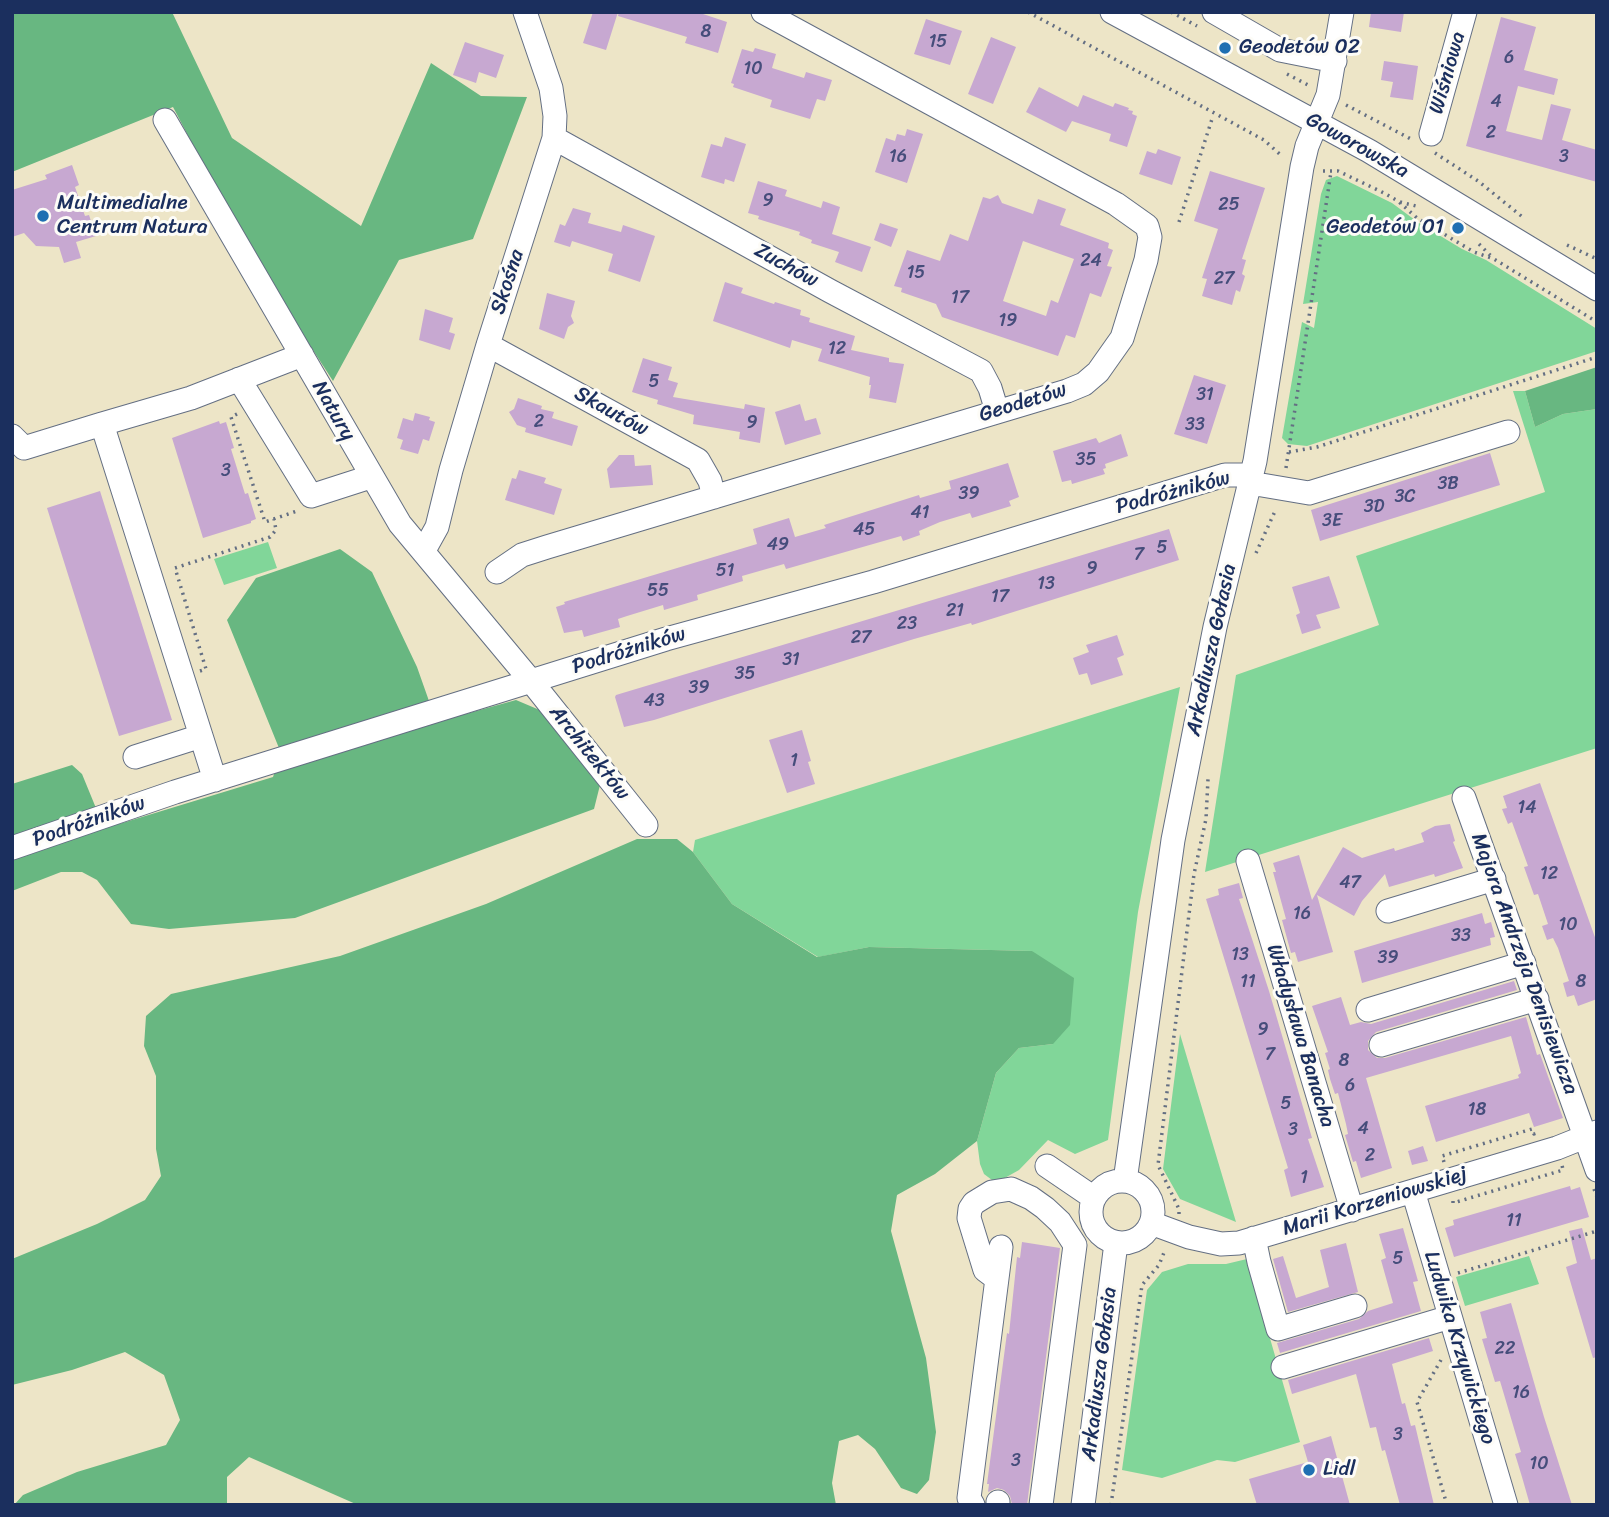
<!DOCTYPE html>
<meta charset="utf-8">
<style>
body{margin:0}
#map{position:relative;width:1609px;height:1517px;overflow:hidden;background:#ede5c7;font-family:Sriracha,sans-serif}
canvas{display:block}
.frame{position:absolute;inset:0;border:14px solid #1b2f5e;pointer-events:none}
</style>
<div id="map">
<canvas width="1609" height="1517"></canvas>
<div class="frame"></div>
</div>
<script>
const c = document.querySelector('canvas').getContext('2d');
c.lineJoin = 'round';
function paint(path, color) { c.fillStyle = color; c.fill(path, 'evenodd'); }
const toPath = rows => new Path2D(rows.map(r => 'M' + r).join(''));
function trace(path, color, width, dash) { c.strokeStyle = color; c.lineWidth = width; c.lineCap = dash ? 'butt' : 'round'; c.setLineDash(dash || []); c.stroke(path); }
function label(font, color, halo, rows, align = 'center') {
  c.font = font + ' Sriracha,sans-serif'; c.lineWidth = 6; c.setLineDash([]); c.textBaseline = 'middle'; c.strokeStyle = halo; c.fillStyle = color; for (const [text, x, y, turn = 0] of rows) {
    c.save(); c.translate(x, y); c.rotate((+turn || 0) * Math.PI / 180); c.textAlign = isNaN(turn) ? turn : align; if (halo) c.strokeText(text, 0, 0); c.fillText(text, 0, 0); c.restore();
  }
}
const green = toPath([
 [1337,176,1392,203,1419,223,1462,249,1486,260,1597,329,1597,351,1307,446,1288,444,1282,438,1302,322,1314,328,1318,302,1303,304,1321,194,1326,180],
 [1513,391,1525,391,1535,427,1563,414,1597,409,1597,748,1205,872,1236,675,1379,625,1356,556,1545,492],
 [268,542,277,568,224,585,214,559],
 [1180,687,1138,912,1108,1140,1075,1154,1048,1140,1019,1170,1003,1179,992,1180,984,1174,980,1164,977,1141,996,1073,1019,1048,1053,1044,1032,951,869,947,818,957,732,904,693,852,695,840],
 [1180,1034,1236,1222,1180,1199,1163,1169],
 [1529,1256,1539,1284,1465,1306,1456,1277],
 [1247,1259,1300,1442,1235,1462,1217,1460,1162,1478,1122,1470,1147,1290,1162,1272,1188,1264,1226,1264]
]);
const forest = toPath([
 [12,12,172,12,232,138,361,226,431,63,481,96,527,97,473,239,399,260,333,381,248,250,173,107,12,172],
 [1597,367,1597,409,1563,414,1535,427,1525,391],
 [340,549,372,572,417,667,429,701,451,718,516,700,542,711,601,781,594,809,295,918,169,929,131,924,97,880,82,872,61,872,12,891,12,784,72,765,82,774,98,813,119,824,273,777,281,753,227,620,256,578],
 [637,839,677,839,693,852,732,904,817,957,869,947,1032,951,1074,978,1070,1025,1053,1044,1019,1048,996,1073,977,1141,935,1174,897,1195,891,1231,926,1358,936,1432,929,1480,917,1494,901,1488,875,1449,858,1435,839,1441,832,1483,836,1505,358,1505,249,1457,227,1477,227,1505,14,1505,23,1495,77,1472,166,1445,180,1420,164,1375,125,1352,72,1370,12,1385,12,1259,97,1224,145,1200,161,1176,156,1149,156,1076,144,1046,146,1016,171,994,340,956,486,904]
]);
const building = toPath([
 [593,12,618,12,606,50,583,43],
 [619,12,697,12,727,22,718,53,685,43,687,37,618,16],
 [1371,12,1404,12,1401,32,1369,27],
 [1501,17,1536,27,1524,70,1558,79,1554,95,1518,86,1506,131,1542,140,1551,104,1571,109,1562,140,1597,150,1597,182,1466,146],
 [926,19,962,31,950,65,914,54],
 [991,37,1016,47,993,104,968,94],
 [465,42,504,55,496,78,479,72,476,83,453,75],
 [755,48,776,54,772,68,804,78,806,72,832,80,825,101,817,99,810,119,770,107,772,100,733,87,734,84,731,83,742,49,753,52],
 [1384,61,1418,66,1413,100,1390,97,1393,82,1381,80],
 [1039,87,1078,107,1083,95,1113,107,1115,103,1129,108,1128,110,1133,111,1132,114,1137,116,1127,147,1109,141,1111,134,1072,121,1066,132,1026,112],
 [907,129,923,134,907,183,875,172,886,138,895,141,897,134,905,136],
 [725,137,746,144,734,182,725,179,724,184,701,177,711,144,722,147],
 [1158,149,1181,157,1172,185,1139,174,1147,151,1156,154],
 [72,165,79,185,75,187,85,216,89,215,96,236,76,242,81,258,64,263,59,247,36,246,24,233,12,237,12,190,47,179,45,175],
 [1210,171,1265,188,1242,259,1246,260,1242,274,1245,276,1240,292,1236,290,1232,305,1202,296,1207,279,1202,278,1218,229,1194,221],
 [758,181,787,190,785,196,821,208,823,201,840,207,832,234,871,247,862,272,835,262,839,252,811,243,812,240,799,235,800,232,758,219,759,216,748,213],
 [998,195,1002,203,1033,214,1038,199,1066,209,1060,225,1109,243,1108,248,1113,250,1107,266,1112,267,1101,297,1090,293,1075,338,1066,335,1058,356,942,317,936,304,901,292,902,288,894,286,907,250,940,261,950,234,968,241,983,197,990,199],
 [1023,241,1074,259,1058,303,1051,300,1046,316,1003,301],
 [573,208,591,213,588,223,621,232,623,225,655,236,640,282,608,271,613,254,572,241,570,247,554,242,560,224,565,226],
 [880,223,898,229,891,247,874,240],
 [725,282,743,288,741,293,774,304,775,302,801,310,800,315,810,318,809,322,855,336,851,350,889,358,889,362,904,364,896,403,869,398,871,385,869,385,870,377,818,361,822,349,792,340,790,348,713,321],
 [547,293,575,301,571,316,574,323,568,327,564,339,539,329],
 [425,309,453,318,449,332,455,334,450,350,419,340],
 [643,358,672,367,668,380,678,383,673,397,744,409,745,404,765,408,760,443,739,439,740,432,693,424,694,415,657,404,658,400,632,392],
 [1194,375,1226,385,1207,444,1174,434],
 [518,398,542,406,541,409,554,412,552,418,578,426,572,446,525,432,526,428,517,425,509,412,514,409],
 [800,404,805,421,816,418,821,434,785,445,775,412],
 [415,413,430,417,429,420,435,422,429,441,423,439,418,454,400,449,403,440,397,438,403,418,413,421],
 [219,421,220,424,226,422,234,448,231,449,245,494,248,493,256,519,251,521,251,523,203,538,172,438],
 [1121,434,1128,456,1105,464,1106,468,1103,469,1105,474,1072,484,1071,480,1062,482,1053,451,1096,438,1099,443],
 [1490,453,1500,485,1320,541,1311,510],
 [619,455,634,455,635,466,651,465,653,485,610,488,607,469],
 [1008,463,1019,497,1009,501,1011,506,972,518,970,513,940,522,919,531,920,535,903,541,901,536,786,569,784,564,742,576,743,581,697,595,698,600,664,610,663,605,627,616,618,619,620,627,584,637,582,630,564,633,556,607,565,604,564,602,757,544,753,529,789,518,795,537,826,528,824,525,919,495,920,498,951,489,949,481],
 [519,470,546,478,544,483,562,489,554,515,505,500,512,478,516,479],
 [100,491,172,720,119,736,47,508],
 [1169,529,1179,560,972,625,971,623,914,639,654,720,624,727,615,697,616,695],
 [1329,576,1340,608,1316,615,1321,628,1302,634,1296,615,1300,613,1292,587],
 [1117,635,1124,655,1117,658,1123,675,1091,685,1087,673,1079,675,1073,658,1089,652,1086,645],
 [802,730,811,761,808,762,815,784,787,793,769,740],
 [1540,783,1597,943,1597,999,1578,1006,1574,995,1567,997,1563,983,1569,981,1558,948,1553,938,1547,940,1542,926,1548,924,1538,894,1534,895,1524,867,1528,866,1512,822,1508,824,1502,809,1507,808,1503,796],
 [1450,824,1455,841,1453,842,1463,868,1435,877,1434,874,1389,887,1385,874,1362,901,1354,916,1317,895,1333,952,1298,962,1295,952,1291,953,1282,920,1286,919,1273,872,1276,872,1273,863,1299,855,1312,900,1343,847,1362,858,1394,848,1395,851,1424,842,1421,833,1435,826],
 [1239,883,1243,898,1239,899,1269,991,1312,1138,1308,1139,1324,1187,1291,1197,1284,1170,1288,1168,1206,899,1219,895,1218,889],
 [1482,913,1485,924,1491,922,1495,937,1490,938,1491,945,1362,983,1354,951],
 [1514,981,1517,990,1376,1032,1368,1041,1368,1050,1377,1058,1385,1058,1526,1017,1537,1055,1540,1054,1563,1118,1534,1127,1529,1113,1436,1142,1425,1106,1519,1078,1518,1075,1521,1073,1511,1036,1366,1078,1392,1168,1361,1178,1356,1161,1353,1162,1345,1135,1348,1134,1346,1124,1338,1093,1335,1094,1330,1079,1328,1070,1330,1069,1325,1053,1328,1052,1312,1006,1341,997,1350,1025,1361,1022,1371,1024],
 [1423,1146,1428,1161,1412,1165,1408,1151],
 [1570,1186,1571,1190,1580,1187,1589,1217,1454,1257,1445,1228,1454,1225,1453,1220],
 [1403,1228,1418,1281,1413,1282,1421,1311,1280,1353,1277,1343,1359,1319,1368,1311,1393,1303,1381,1260,1386,1258,1379,1234],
 [1582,1228,1591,1260,1597,1258,1597,1357,1593,1358,1566,1267,1577,1263,1569,1231],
 [1022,1242,1060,1248,1027,1505,1016,1505,1012,1504,1010,1496,1004,1490,997,1488,988,1492,989,1484,987,1484,1007,1333,1009,1334,1017,1257,1020,1258],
 [1346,1243,1358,1292,1288,1312,1273,1259,1283,1256,1296,1298,1329,1287,1320,1250],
 [1511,1303,1544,1417,1572,1505,1530,1505,1522,1477,1515,1454,1521,1452,1500,1381,1495,1382,1482,1339,1487,1338,1480,1312],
 [1429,1338,1433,1351,1392,1364,1402,1404,1405,1403,1411,1426,1415,1425,1434,1505,1400,1505,1385,1450,1382,1451,1376,1427,1370,1428,1356,1374,1292,1394,1288,1380],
 [1331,1436,1350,1505,1257,1505,1249,1479,1308,1462,1303,1445]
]);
const path = toPath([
 [1028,12,1264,140,1283,157],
 [1171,12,1197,26],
 [1287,74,1308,85],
 [1346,105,1411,139],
 [1435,153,1478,181,1525,219],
 [1323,171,1338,171,1384,193,1398,201,1417,218,1474,252,1494,259,1597,322],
 [1400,202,1420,207],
 [1179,222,1212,119],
 [1479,244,1493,258],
 [1567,245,1597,259],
 [237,414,231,417,265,522,297,511],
 [1289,452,1317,447,1597,357],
 [1286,468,1331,172],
 [1256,553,1276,509],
 [200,671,206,669,175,568,270,537,276,530,274,519],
 [1444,1162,1442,1156,1532,1129,1534,1134,1536,1133],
 [1594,1189,1597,1197],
 [1453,1201,1453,1203,1563,1170,1562,1165],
 [1179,1214,1179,1209,1158,1165,1194,874,1206,819,1208,779],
 [1458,1273,1597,1231],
 [1441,1360,1417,1402,1447,1505],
 [1111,1505,1142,1285,1159,1265,1165,1250]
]);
const minor = toPath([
 [1112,12,1369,151,1597,289],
 [1214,12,1280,50,1335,61],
 [165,120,400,524,531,681,646,825],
 [1431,134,1465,12],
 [554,138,830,291,981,371,990,388,997,411],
 [488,345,698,460,710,481,714,497],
 [239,379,311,496,370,477],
 [12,436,24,448,102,424],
 [1250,483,1309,493,1508,432],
 [422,549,427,545,437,527,451,470,488,345,554,138,555,116,551,88,525,12],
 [497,572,522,555,547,547,1067,391,1084,384,1098,372,1122,338,1146,260,1150,237,1147,226,1116,204,763,12],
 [135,757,201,736],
 [215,780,102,424,191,398,302,355],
 [1464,798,1597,1170],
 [12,848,175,792,666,639,873,582,1225,475,1252,475],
 [1248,861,1352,1210],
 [1388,911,1494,879],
 [1368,1010,1524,963],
 [1381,1045,1537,999],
 [1047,1166,1094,1198],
 '1091 1212a31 31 0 1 1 62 0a31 31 0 1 1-62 0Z',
 [1125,1181,1173,840,1215,627,1255,461,1302,167,1307,146,1328,95,1342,12],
 [1413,1191,1506,1505],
 [1151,1223,1189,1237,1221,1244,1239,1243,1557,1148,1597,1132],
 [1254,1238,1259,1262,1278,1329,1355,1306],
 [997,1279,985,1270,969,1218,970,1209,974,1203,992,1192,1011,1189,1031,1198,1045,1208,1060,1222,1075,1245,1041,1505],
 [1283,1367,1450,1317],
 [973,1505,969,1498,1001,1247],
 [998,1505,998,1502],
 [1083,1505,1116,1243]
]);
const markers = [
 [1225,48,7,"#1f6fb2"],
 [43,216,7,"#1f6fb2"],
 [1458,228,7,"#1f6fb2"],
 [1309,1470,7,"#1f6fb2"]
];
const numberNames = [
 ["8",706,32],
 ["15",938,42],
 ["6",1509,58],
 ["10",753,69],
 ["4",1496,102],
 ["2",1491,133],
 ["16",898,157],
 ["3",1564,157],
 ["9",768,201],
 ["25",1229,205],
 ["24",1091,261],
 ["15",916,273],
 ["27",1224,279],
 ["17",960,298],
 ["19",1008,321],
 ["12",837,349],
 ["5",654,382],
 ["31",1205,395],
 ["2",539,422],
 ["9",752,423],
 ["33",1195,425],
 ["35",1086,460],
 ["3",226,471],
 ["3B",1448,484],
 ["39",969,494],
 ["3C",1405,497],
 ["3D",1374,507],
 ["41",920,513],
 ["3E",1332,521],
 ["45",864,530],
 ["49",778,545],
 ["5",1162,548],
 ["7",1139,555],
 ["9",1092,569],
 ["51",725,571],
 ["13",1046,584],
 ["55",658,591],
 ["17",1000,597],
 ["21",955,611],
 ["23",907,624],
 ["27",861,638],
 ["31",791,660],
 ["35",745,674],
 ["39",699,688],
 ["43",654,701],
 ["1",794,761],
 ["14",1527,808],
 ["12",1549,874],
 ["47",1350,883],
 ["16",1302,914],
 ["10",1568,925],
 ["33",1461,936],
 ["13",1240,955],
 ["39",1388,958],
 ["11",1248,982],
 ["8",1581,982],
 ["9",1263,1030],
 ["7",1270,1055],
 ["8",1344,1061],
 ["6",1350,1086],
 ["5",1286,1104],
 ["18",1477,1110],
 ["4",1363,1129],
 ["3",1293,1130],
 ["2",1370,1156],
 ["1",1304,1178],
 ["11",1514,1221],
 ["5",1398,1259],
 ["22",1505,1349],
 ["16",1521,1393],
 ["3",1398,1435],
 ["3",1016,1461],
 ["10",1539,1464]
];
const poiNames = [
 ["Geodetów 02",1239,48],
 ["Multimedialne",57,204],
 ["Centrum Natura",57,228],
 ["Geodetów 01",1444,228,"right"],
 ["Lidl",1323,1470]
];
const streetNames = [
 ["Wiśniowa",1448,73,-74],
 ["Goworowska",1357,146,29],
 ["Zuchów",786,266,29],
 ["Skośna",508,282,-72],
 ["Geodetów",1023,403,-17],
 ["Natury",333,411,60],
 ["Skautów",611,412,29],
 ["Podróżników",1173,493,-15],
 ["Arkadiusza Gołasia",1212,650,-78],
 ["Podróżników",629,651,-17],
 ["Architektów",589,753,51],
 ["Podróżników",89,822,-19],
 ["Majora Andrzeja Denisiewicza",1524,964,70],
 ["Władysława Banacha",1300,1036,73],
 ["Marii Korzeniowskiej",1375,1202,-17],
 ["Ludwika Krzywickiego",1459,1348,73],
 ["Arkadiusza Gołasia",1100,1374,-83]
];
paint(green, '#81d699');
paint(forest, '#68b781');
paint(building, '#c7a8d1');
trace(minor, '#646f83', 25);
trace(path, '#646f83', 3.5, [2, 5]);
trace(minor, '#fff', 23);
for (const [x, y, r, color] of markers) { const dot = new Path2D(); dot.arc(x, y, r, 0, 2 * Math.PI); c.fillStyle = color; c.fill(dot); trace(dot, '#fdfcf7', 2.5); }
label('18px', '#464d7b', null, numberNames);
label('21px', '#1b2f5e', '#fdfcf7', poiNames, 'left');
label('21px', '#1b2f5e', '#fdfcf7', streetNames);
</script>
